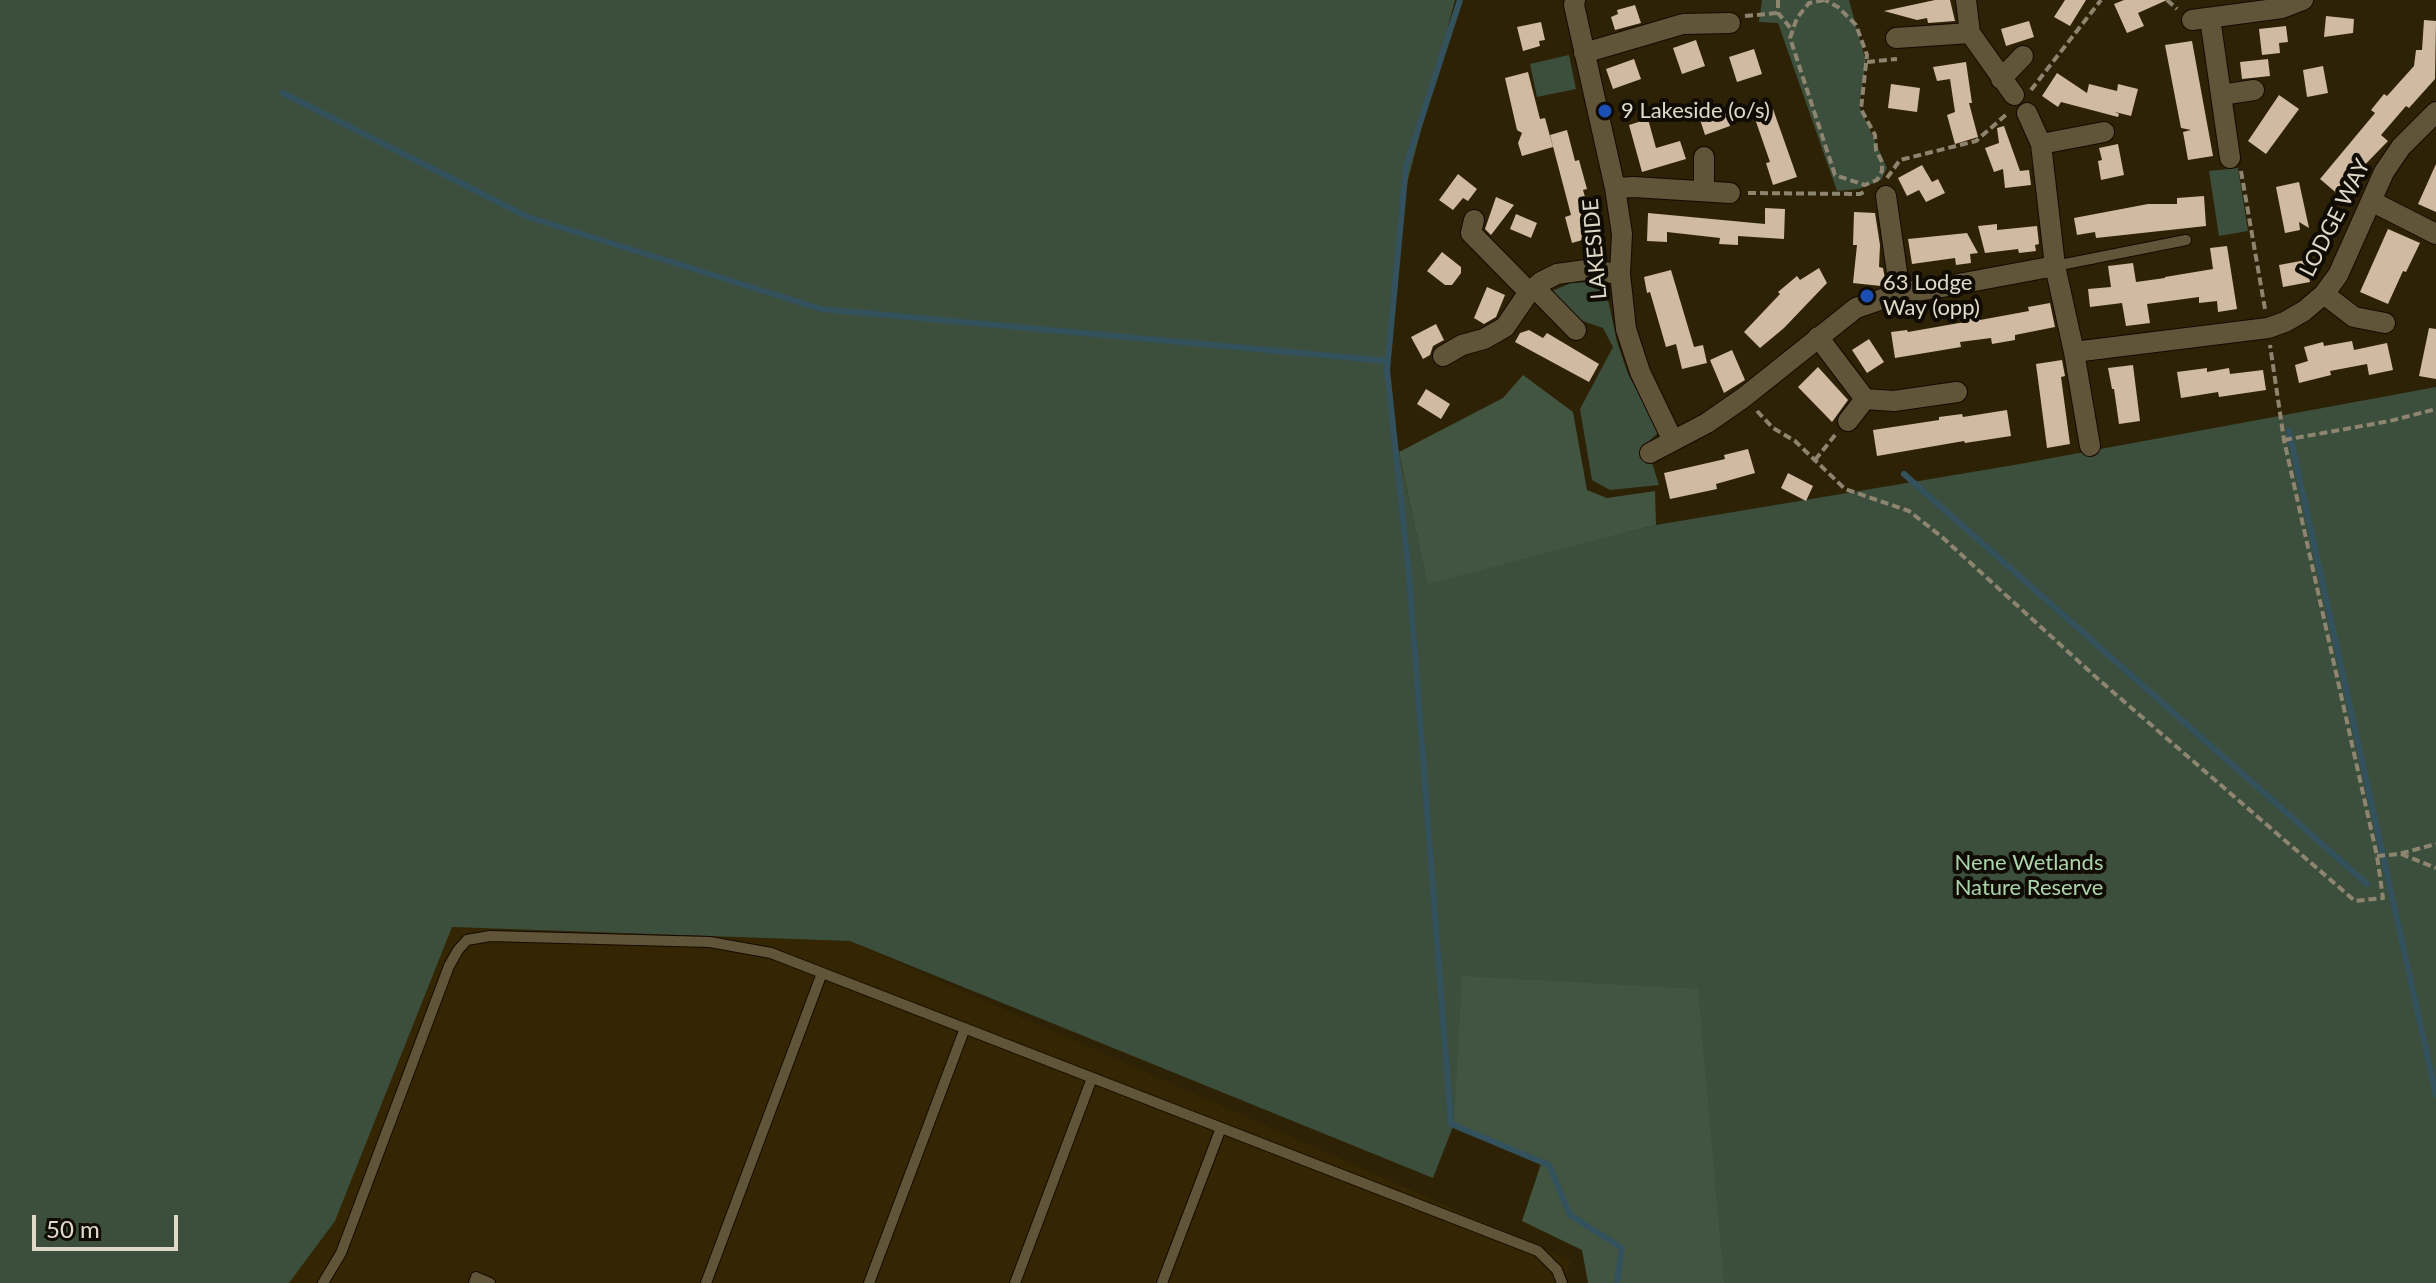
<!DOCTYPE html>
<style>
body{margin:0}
#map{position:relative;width:2436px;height:1283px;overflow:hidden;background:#2d2206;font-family:Lato,sans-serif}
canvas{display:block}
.scale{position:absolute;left:32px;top:1215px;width:146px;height:36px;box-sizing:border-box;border:4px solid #e0d9c9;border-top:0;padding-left:10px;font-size:24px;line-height:28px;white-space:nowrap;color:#e0d9c9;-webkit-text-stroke:6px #110c03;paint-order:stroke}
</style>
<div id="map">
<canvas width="2436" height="1283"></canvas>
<div class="scale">50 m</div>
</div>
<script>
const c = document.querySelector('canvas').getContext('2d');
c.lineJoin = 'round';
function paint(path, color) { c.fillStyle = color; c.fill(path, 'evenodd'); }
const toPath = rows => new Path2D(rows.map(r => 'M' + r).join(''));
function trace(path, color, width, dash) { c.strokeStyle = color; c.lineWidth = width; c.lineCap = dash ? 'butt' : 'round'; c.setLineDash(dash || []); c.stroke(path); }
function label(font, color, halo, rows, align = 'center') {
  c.font = font + ' Lato,sans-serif'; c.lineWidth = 8; c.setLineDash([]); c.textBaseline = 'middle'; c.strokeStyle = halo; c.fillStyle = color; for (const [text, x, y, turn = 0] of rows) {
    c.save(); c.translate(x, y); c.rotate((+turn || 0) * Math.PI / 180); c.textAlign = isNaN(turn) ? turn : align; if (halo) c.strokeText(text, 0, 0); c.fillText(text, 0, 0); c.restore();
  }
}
const built = toPath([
 [451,927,850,941,1571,1261,1563,1283,289,1283,335,1221]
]);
const green = toPath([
 [0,0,1455,0,1405,191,1390,308,1390,411,1427,583,1656,525,2014,465,2436,387,2436,1283,1641,1283,1542,1161,1454,1124,1433,1178,850,941,452,927,335,1221,289,1283,0,1283],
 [1762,0,1849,0,1866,62,1859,106,1887,168,1881,180,1859,189,1837,191,1778,23,1759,22],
 [1569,55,1576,89,1537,97,1530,64],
 [2238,168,2248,231,2219,236,2209,171],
 [1592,282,1605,285,1617,342,1628,374,1659,432,1646,444,1659,485,1610,490,1592,480,1580,409,1613,347,1603,328,1580,320,1552,291,1571,283]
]);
const forest = toPath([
 [1523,375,1573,412,1587,490,1607,498,1655,491,1656,525,1427,584,1399,452,1503,398],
 [1462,976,1698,989,1724,1283,1588,1283,1582,1250,1522,1221,1542,1161,1454,1124]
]);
const stream = toPath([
 [1460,0,1406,166,1387,370,1409,575,1451,1124,1549,1165,1570,1215,1622,1248,1617,1283],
 [283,93,528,217,821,309,1388,361],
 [2289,431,2436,1095],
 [1904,474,2367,884]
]);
const building = toPath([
 [1935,0,1950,0,1955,21,1928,23,1927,18,1917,20,1884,11],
 [2065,0,2086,0,2070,26,2054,17],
 [2124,0,2167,0,2138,13,2144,26,2127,33,2114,4],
 [1635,5,1641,23,1615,30,1611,17,1618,14,1617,10],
 [2326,16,2354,19,2353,33,2324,37],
 [2424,20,2436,21,2435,79,2409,108,2406,106,2381,135,2388,141,2354,176,2356,178,2340,196,2320,179,2375,113,2371,110,2384,94,2387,96,2414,66,2416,50,2422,50],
 [2029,21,2034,37,2006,46,2001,29],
 [1541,22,1545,40,1539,41,1540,46,1523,51,1517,27],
 [2286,26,2288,42,2279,43,2280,53,2262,55,2259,29],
 [1696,40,1705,66,1682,74,1673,48],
 [2192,41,2213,156,2188,160,2183,132,2191,130,2181,128,2165,45],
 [1754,49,1762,74,1737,82,1729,57],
 [1634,59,1641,79,1613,89,1606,69],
 [2268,59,2270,76,2242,79,2240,62],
 [1966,62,1972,103,1969,103,1978,137,1955,144,1947,115,1955,112,1950,79,1937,81,1933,67],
 [2323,66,2328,93,2307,97,2303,70],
 [1528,72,1540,119,1545,118,1553,147,1522,156,1518,143,1522,133,1517,130,1505,78],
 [2057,73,2087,93,2089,84,2117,91,2118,84,2138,89,2131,116,2115,112,2119,114,2118,117,2061,102,2058,107,2042,96],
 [1891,84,1920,88,1917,112,1888,108],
 [2279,95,2299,109,2266,154,2248,141],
 [1723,105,1730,126,1705,135,1698,113],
 [1773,109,1797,177,1773,185,1766,163,1770,162,1754,116],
 [1648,119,1656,148,1680,141,1686,159,1642,172,1629,125],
 [2004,126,2020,171,2029,170,2031,185,2005,188,2003,169,1994,172,1985,148,1999,143,1997,128],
 [1567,130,1575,161,1579,160,1587,189,1583,190,1596,236,1572,243,1565,217,1571,215,1550,135],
 [2118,144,2124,175,2101,180,2098,161,2102,160,2099,148],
 [2436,164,2436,212,2418,204],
 [1922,165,1932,182,1938,179,1945,193,1926,202,1919,190,1907,196,1898,178],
 [1458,174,1477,189,1468,201,1463,198,1453,210,1439,200],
 [2299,182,2309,228,2299,222,2300,230,2285,233,2276,187],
 [2204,196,2206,226,2096,238,2095,232,2077,235,2074,218,2148,204,2177,204,2177,198],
 [1496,197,1514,205,1491,235,1485,229],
 [1765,208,1785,209,1784,239,1738,236,1738,245,1719,244,1720,238,1667,232,1667,242,1647,241,1648,213,1765,224],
 [1854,212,1875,213,1880,245,1879,267,1883,268,1886,284,1881,286,1853,283,1857,245,1853,245],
 [1516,214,1537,223,1531,238,1510,229],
 [1997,224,1997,230,2037,226,2039,244,2035,245,2036,251,2019,253,2018,249,1985,253,1978,226],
 [2388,229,2420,243,2406,272,2403,271,2388,304,2360,292],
 [1967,233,1978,253,1970,254,1971,263,1956,265,1955,258,1912,264,1908,239],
 [2227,246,2237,309,2218,312,2217,301,2199,303,2199,297,2147,304,2150,323,2126,326,2122,303,2090,307,2088,289,2111,287,2108,266,2133,263,2136,282,2165,278,2165,277,2213,269,2210,248],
 [1442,252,1461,267,1461,273,1452,285,1445,285,1427,271],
 [2306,260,2310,282,2283,287,2279,265],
 [1819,268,1827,283,1784,328,1760,348,1744,332,1780,294,1778,292,1797,276,1800,280],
 [1671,270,1694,347,1703,345,1707,363,1682,369,1676,344,1666,347,1650,292,1647,293,1644,277],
 [1487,287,1505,295,1496,317,1484,324,1474,318],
 [2050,303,2055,327,2015,335,2015,340,1992,344,1991,338,1960,342,1961,347,1895,358,1891,332,1907,330,1908,332,1965,322,1965,316,1980,314,1980,320,2029,311,2028,307],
 [1436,324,1444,340,1433,346,1430,355,1423,359,1411,337],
 [2429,328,2436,329,2436,379,2419,376],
 [1529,330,1543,338,1547,333,1599,364,1589,382,1515,342,1520,333],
 [1869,339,1884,362,1867,373,1852,350],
 [2352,341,2354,350,2387,343,2393,370,2369,375,2367,364,2330,371,2331,375,2299,383,2295,365,2308,361,2304,347,2323,342,2324,346],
 [1732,350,1745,380,1724,393,1710,360],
 [2062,360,2065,376,2061,377,2070,444,2047,448,2036,364],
 [2133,365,2140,421,2119,424,2114,389,2112,389,2108,368],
 [1818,367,1848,400,1832,422,1798,387],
 [2207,368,2207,372,2229,368,2230,374,2263,370,2266,390,2219,397,2218,392,2181,398,2177,372],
 [1426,389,1450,404,1441,419,1417,404],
 [2007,410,2011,436,1965,443,1964,441,1877,456,1873,430,1939,420,1939,417,1962,414,1963,417],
 [1748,449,1755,473,1716,484,1717,489,1670,499,1664,473,1725,459,1724,455],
 [1788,473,1813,486,1806,501,1781,488]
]);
const path = toPath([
 [1778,0,1778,13,1793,31],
 [1824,0,1809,3,1797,18,1790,38,1835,175,1865,185,1877,180,1882,171,1882,162,1876,150,1875,135,1861,109,1867,55,1856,25,1838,7,1825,0],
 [2167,0,2177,9],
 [1745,16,1778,13],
 [1867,62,1897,59],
 [2031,90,2101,0],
 [2241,171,2265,309],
 [1887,178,1900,160,1976,141,2008,113],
 [1748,193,1860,194,1866,191],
 [1757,411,1773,428,1795,441,1845,489,1909,511,1942,537,2098,679,2355,901,2383,898,2377,856,2284,440,2270,345],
 [2284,440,2390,421,2436,409],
 [1815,460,1836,434],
 [2401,854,2436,868],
 [2377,856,2399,854,2436,844]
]);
const service = toPath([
 [2055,266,2186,240],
 [323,1283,341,1253,449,966,458,950,467,940,490,936,710,942,771,953,1538,1251,1557,1270,1562,1283],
 [474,1283,476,1277,490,1283],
 [706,1283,822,973],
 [869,1283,965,1028],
 [1015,1283,1092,1078],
 [1162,1283,1221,1128]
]);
const minor = toPath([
 [1575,0,1574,5,1615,188,1622,234,1620,274,1626,329,1640,372,1673,441],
 [1966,0,1970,33,2014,95],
 [2210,18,2230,158],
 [2192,20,2282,8,2303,0],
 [1896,38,1970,33],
 [1584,53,1683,24,1730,23],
 [2001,79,2023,56],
 [2221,95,2254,90],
 [2027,113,2041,144,2055,266],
 [2041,144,2104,132],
 [1615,188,1634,187,1730,193],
 [1704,191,1704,157],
 [1886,196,1900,293],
 [2371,201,2436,234],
 [1474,220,1471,233,1529,292],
 [1535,288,1576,330],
 [2324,294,2354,317,2385,323],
 [1818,337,1865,399,1894,401,1957,392],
 [2074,352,2090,446],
 [1443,356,1462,345,1484,339,1505,327,1529,292,1541,282,1557,274,1586,270,1620,274],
 [1848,421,1865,399],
 [1650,453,1707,423,1743,398,1856,308,1900,293,1937,288,2055,266,2074,352,2268,328,2285,322,2304,311,2324,294,2338,275,2384,172,2401,147,2436,112]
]);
const markers = [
 [1605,111,8,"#1a4fb4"],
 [1867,296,8,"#1a4fb4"]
];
const poiNames = [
 ["9 Lakeside (o/s)",1621,111],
 ["63 Lodge",1883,283],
 ["Way (opp)",1883,308]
];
const streetNames = [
 ["LODGE WAY",2335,218,-63],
 ["LAKESIDE",1595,249,-95]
];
const parkNames = [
 ["Nene Wetlands",2029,863],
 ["Nature Reserve",2029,888]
];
paint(built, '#342602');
paint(green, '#3c4f3c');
paint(forest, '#415540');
trace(stream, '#34515e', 6);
paint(building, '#d1baa2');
trace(service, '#150a00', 12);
trace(minor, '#150a00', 22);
trace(path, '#8e8570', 4, [8, 4]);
trace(service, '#615539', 10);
trace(minor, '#615539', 20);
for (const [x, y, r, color] of markers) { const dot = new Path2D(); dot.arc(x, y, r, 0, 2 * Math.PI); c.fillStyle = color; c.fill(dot); trace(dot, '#110c03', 3); }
label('22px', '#e0d9c9', '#110c03', poiNames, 'left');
label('22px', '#e0d9c9', '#110c03', streetNames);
label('22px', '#abd4ab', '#110c03', parkNames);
</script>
